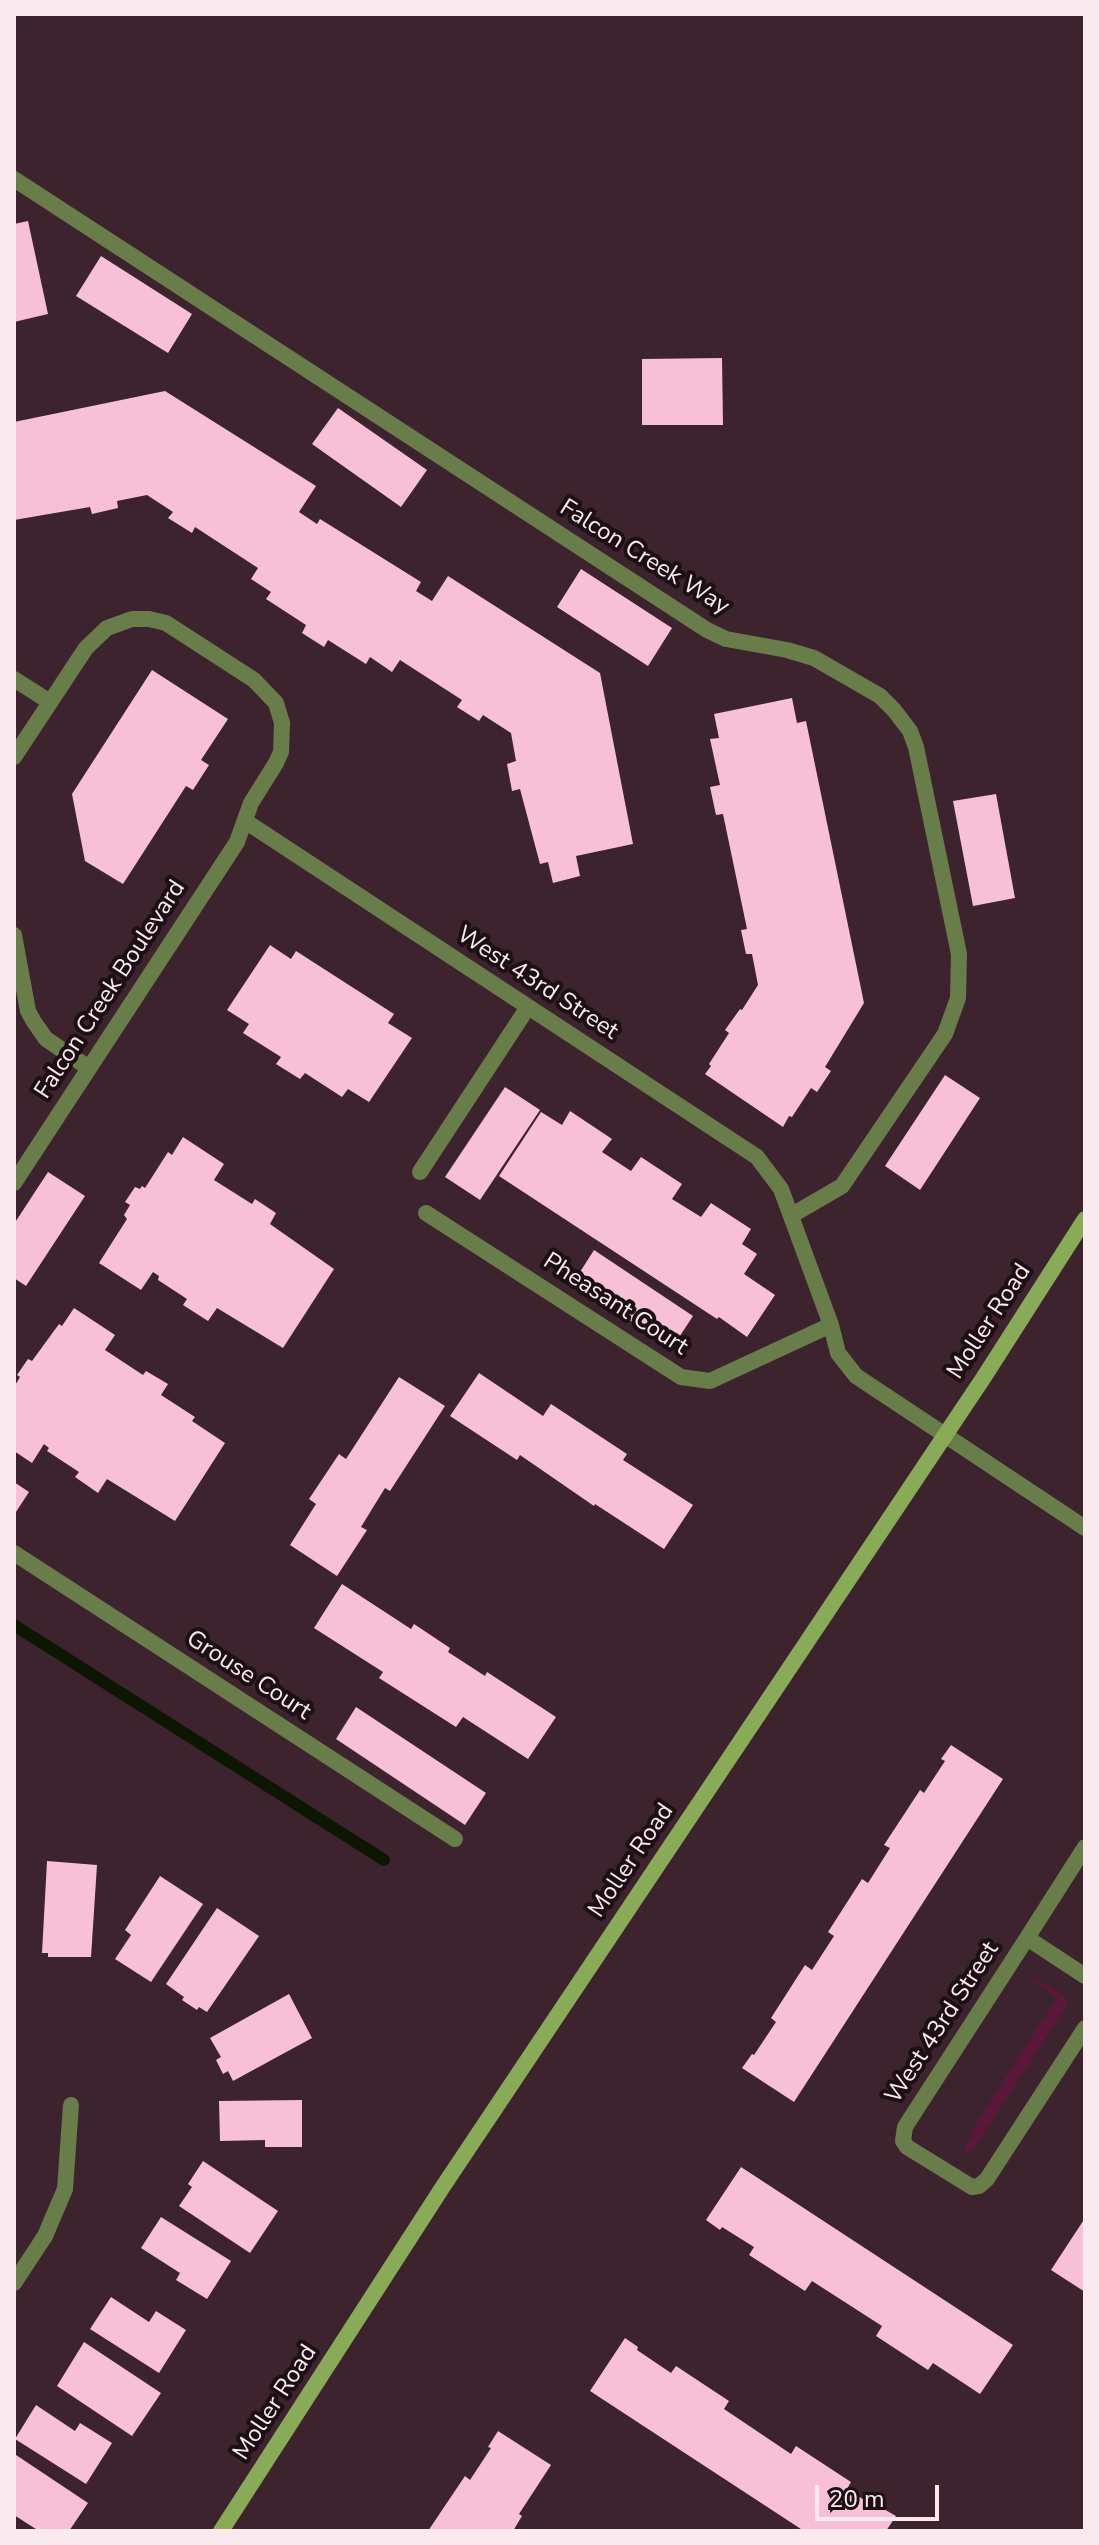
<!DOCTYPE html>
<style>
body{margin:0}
#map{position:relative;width:1099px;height:2545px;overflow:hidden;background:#3d232e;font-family:"Nunito Sans",sans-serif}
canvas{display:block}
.frame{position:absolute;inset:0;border:16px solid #fbe9f0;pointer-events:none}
.scale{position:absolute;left:815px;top:2485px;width:124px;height:36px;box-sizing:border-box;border:4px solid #fbe9f0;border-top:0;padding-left:10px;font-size:24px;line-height:28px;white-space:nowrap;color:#fbe9f0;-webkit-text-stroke:6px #1c1015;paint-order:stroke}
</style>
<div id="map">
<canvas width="1099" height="2545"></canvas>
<div class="frame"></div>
<div class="scale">20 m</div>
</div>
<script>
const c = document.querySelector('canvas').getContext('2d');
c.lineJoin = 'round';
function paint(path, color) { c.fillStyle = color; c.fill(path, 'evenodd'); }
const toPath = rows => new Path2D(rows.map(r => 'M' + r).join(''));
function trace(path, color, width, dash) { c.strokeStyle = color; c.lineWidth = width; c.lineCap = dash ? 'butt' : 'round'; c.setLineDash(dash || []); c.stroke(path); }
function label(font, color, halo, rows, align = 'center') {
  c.font = font + ' "Nunito Sans",sans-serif'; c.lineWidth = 8; c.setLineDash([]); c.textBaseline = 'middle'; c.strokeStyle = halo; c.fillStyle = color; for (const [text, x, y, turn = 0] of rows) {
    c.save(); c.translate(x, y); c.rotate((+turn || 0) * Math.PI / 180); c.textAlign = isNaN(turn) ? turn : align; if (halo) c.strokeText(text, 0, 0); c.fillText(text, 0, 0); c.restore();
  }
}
const green = toPath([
 [1035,1978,1064,1996,1066,2003,1065,2008,973,2150,967,2152,964,2150,974,2134,971,2131,1057,1998,1033,1981]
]);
const stream = toPath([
 [14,1625,384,1860]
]);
const building = toPath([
 [28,221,48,314,14,322,14,224],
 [101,256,192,314,168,353,76,296],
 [722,358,723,425,642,425,642,359],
 [165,391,316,486,299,512,317,524,320,519,421,582,416,591,432,601,448,576,600,673,633,844,576,856,580,876,553,883,548,862,540,864,520,789,512,791,507,764,516,761,511,733,483,715,479,721,457,707,462,700,400,660,392,672,370,657,366,664,328,640,324,647,302,633,306,625,266,599,271,592,251,579,258,568,195,527,192,533,168,518,173,512,147,495,117,501,118,508,92,514,90,507,14,520,14,422],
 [338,408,427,470,401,507,312,444],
 [581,569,672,628,648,666,557,607],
 [152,670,228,719,201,760,209,765,193,790,186,786,123,884,85,861,72,794],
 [792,698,797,723,806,721,864,1003,825,1067,831,1071,817,1092,811,1088,792,1117,789,1116,783,1127,705,1074,711,1066,709,1064,729,1033,725,1030,740,1009,742,1010,758,985,752,954,746,954,741,930,747,929,723,814,716,815,710,787,720,785,710,739,719,738,714,714],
 [996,794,1015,898,973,906,953,801],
 [270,945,291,959,296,951,394,1014,388,1023,412,1038,369,1102,348,1089,342,1097,305,1073,300,1079,276,1064,281,1057,243,1033,249,1024,227,1010],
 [945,1075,980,1098,920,1190,885,1166],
 [505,1087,540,1110,480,1200,445,1177],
 [570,1111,612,1139,602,1152,631,1171,641,1157,682,1184,672,1199,701,1217,711,1203,751,1229,742,1244,757,1254,744,1274,775,1295,747,1337,719,1317,717,1319,499,1176,541,1112,562,1125],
 [183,1137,224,1164,214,1180,252,1204,255,1199,276,1213,270,1224,334,1269,283,1348,217,1308,208,1321,183,1305,187,1299,158,1280,159,1276,153,1272,141,1290,99,1263,127,1219,124,1215,130,1205,125,1202,135,1187,140,1189,142,1186,145,1188,168,1152,172,1155],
 [48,1172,85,1196,26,1286,14,1278,14,1224],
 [594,1250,693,1316,672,1348,573,1283],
 [74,1308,115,1335,105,1350,143,1375,146,1371,168,1384,161,1395,195,1417,192,1421,225,1443,175,1521,107,1479,98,1493,75,1477,79,1472,47,1451,49,1448,44,1444,32,1463,14,1451,14,1387,20,1377,17,1375,28,1359,32,1361,59,1324,62,1326],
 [479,1373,543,1416,551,1404,627,1454,623,1460,693,1505,664,1549,595,1504,594,1506,520,1455,517,1460,450,1416],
 [399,1377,445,1406,390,1491,385,1488,361,1527,367,1530,337,1576,290,1545,316,1504,309,1499,339,1454,346,1459],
 [14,1482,29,1492,14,1515],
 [342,1584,411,1629,414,1624,450,1648,448,1652,485,1676,487,1672,556,1717,528,1759,463,1717,456,1727,379,1678,383,1672,314,1628],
 [356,1707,486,1793,465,1825,336,1739],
 [951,1745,1003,1779,794,2102,742,2068,752,2054,754,2055,776,2022,771,2018,805,1965,812,1970,834,1936,828,1932,862,1879,868,1883,890,1848,884,1845,920,1790,924,1793,945,1761,941,1759],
 [47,1861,97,1865,91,1957,48,1957,48,1953,42,1953],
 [160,1876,203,1904,151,1982,115,1959,131,1935,125,1930],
 [217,1908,259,1936,207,2012,199,2007,197,2010,182,2000,184,1997,166,1984],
 [289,1994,312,2038,233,2081,228,2071,223,2074,216,2060,221,2057,210,2038],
 [302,2100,302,2147,265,2147,265,2140,220,2141,219,2101],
 [203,2161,278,2211,250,2253,179,2206,192,2187,188,2184],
 [741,2167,1013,2345,980,2394,933,2363,928,2370,876,2336,882,2326,812,2281,805,2291,749,2255,754,2247,722,2227,720,2230,706,2220],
 [161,2217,231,2261,207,2299,176,2280,180,2273,141,2248],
 [1085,2218,1085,2292,1051,2270],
 [111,2297,149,2322,156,2311,186,2330,159,2373,90,2329],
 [625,2338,638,2347,637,2350,671,2373,676,2366,729,2401,724,2409,791,2454,796,2446,851,2482,847,2489,880,2510,882,2508,896,2516,886,2531,804,2531,590,2391],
 [84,2342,161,2393,132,2436,57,2386],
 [36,2405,75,2431,80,2423,112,2443,86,2484,15,2439],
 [498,2431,551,2465,519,2514,522,2516,513,2531,428,2531,465,2476,470,2480,491,2448,488,2447],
 [16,2455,88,2503,69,2531,39,2531,14,2515]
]);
const lane = toPath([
 [420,1172,528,1007]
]);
const street = toPath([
 [14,179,707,630,726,639,787,650,814,658,880,696,894,710,910,731,916,747,959,954,958,998,945,1034,842,1186,792,1215],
 [14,679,50,702],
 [14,757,86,648,107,628,132,619,149,619,166,623,254,680,276,703,282,723,281,752,276,763,251,803,237,842,14,1183],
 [245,821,757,1157,781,1189,831,1325,838,1353,856,1376,1085,1528],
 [14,935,28,1011,34,1022,46,1039,89,1068],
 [426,1213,681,1377,710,1381,831,1325],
 [14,1553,455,1839],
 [1027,1938,1085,1847],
 [1085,1976,1027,1938,905,2127,903,2141,907,2147,972,2187,979,2186,987,2179,1085,2028],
 [14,2283,45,2236,65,2189,71,2105]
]);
const secondary = toPath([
 [221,2531,442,2188,984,1377,1085,1219]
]);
const streetNames = [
 ["Falcon Creek Way",644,558,32],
 ["West 43rd Street",537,984,33],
 ["Falcon Creek Boulevard",111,990,-57],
 ["Pheasant Court",615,1305,33],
 ["Moller Road",990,1322,-57],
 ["Grouse Court",248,1676,33],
 ["Moller Road",632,1861,-56],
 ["West 43rd Street",943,2023,-57],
 ["Moller Road",276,2403,-57]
];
paint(green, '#5c183b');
trace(stream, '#0c1601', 12);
paint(building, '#f7c0d7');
trace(lane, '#687d4a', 16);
trace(street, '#687d4a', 16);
trace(secondary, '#89ab57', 16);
label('24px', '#fbe9f0', '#1c1015', streetNames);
</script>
